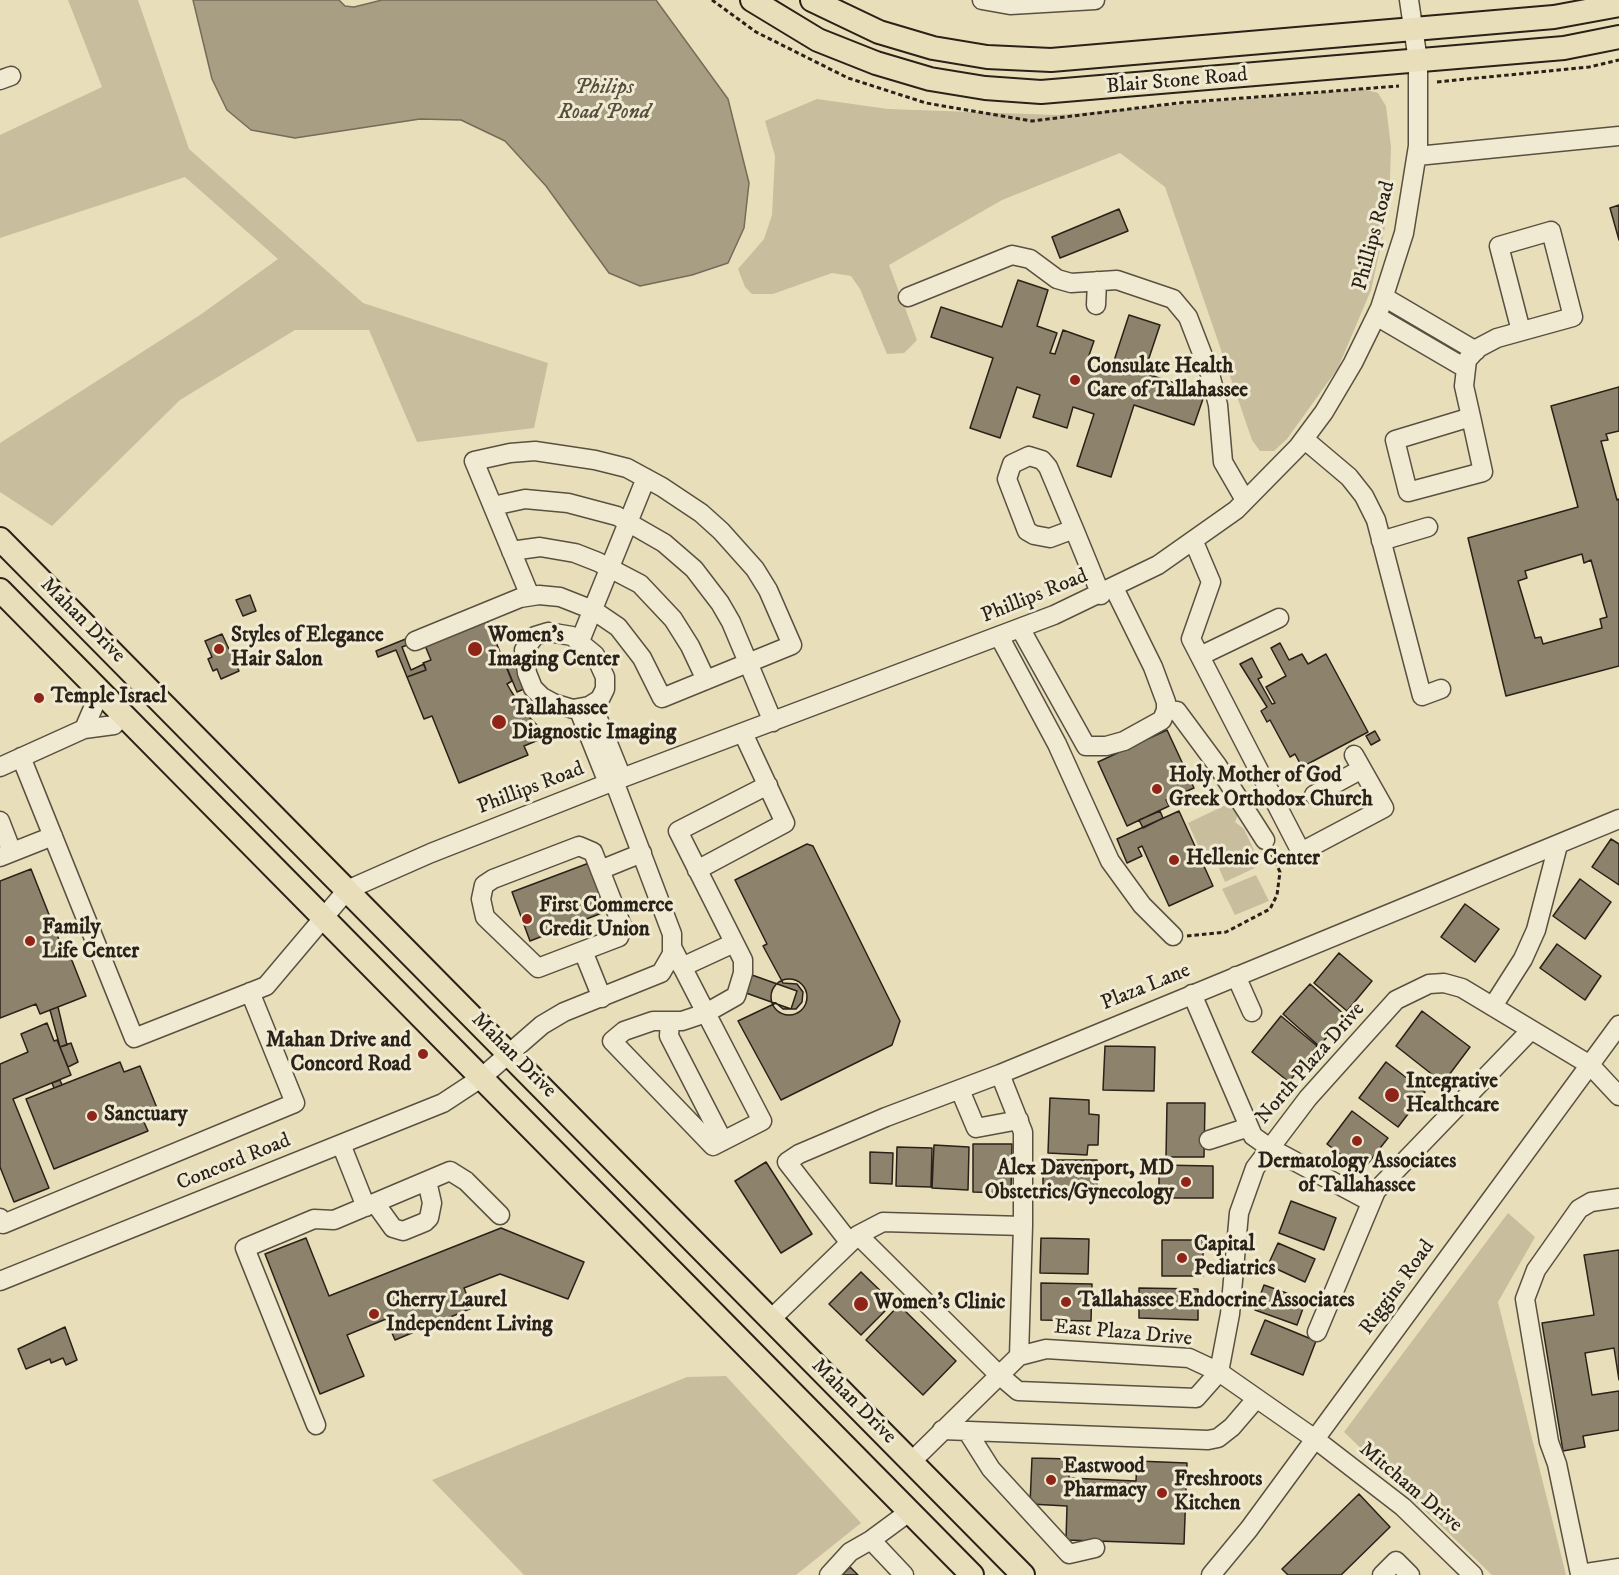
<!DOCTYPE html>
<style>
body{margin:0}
canvas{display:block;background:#e8deb9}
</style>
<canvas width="1619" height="1575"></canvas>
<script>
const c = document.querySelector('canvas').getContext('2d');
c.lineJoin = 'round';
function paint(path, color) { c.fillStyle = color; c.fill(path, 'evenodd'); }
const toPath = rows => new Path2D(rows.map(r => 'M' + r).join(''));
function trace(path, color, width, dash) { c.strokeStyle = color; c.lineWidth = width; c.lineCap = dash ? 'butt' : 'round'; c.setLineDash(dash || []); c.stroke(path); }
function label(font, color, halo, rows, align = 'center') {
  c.font = font + ' "IM FELL DW Pica",serif'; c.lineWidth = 6; c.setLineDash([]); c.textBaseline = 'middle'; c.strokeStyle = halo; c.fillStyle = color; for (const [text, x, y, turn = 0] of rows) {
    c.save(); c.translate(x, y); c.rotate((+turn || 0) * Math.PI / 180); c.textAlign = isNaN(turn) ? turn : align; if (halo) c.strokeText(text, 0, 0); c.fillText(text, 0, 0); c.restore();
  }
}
const green = toPath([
 [68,0,138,0,189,149,363,303,548,363,534,428,417,442,369,330,295,330,180,400,52,526,0,492,0,443,200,315,278,259,185,177,0,238,0,135,102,87],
 [1363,89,1378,93,1386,106,1391,147,1389,209,1371,290,1338,368,1287,439,1274,451,1260,451,1252,440,1165,187,1120,153,1002,200,889,265,917,340,904,353,887,354,860,289,851,276,832,273,773,294,752,294,745,287,738,269,764,239,772,215,775,156,765,121,817,99,888,109,1057,115],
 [1232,802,1238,815,1235,822,1244,829,1261,865,1225,882,1215,859,1206,863,1188,823],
 [1256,875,1269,901,1235,915,1222,889],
 [1508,1213,1535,1237,1498,1302,1566,1575,1492,1575,1344,1432],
 [726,1376,861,1523,796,1575,524,1575,432,1480,687,1377]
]);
const water = toPath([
 [193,0,339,0,345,6,354,7,382,0,656,0,728,99,749,183,744,228,728,263,692,275,640,286,609,273,546,186,505,141,461,120,420,119,295,138,251,130,227,110,212,79,193,0]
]);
const building = toPath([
 [1619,205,1619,240,1610,208,1619,205],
 [1119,209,1128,231,1060,258,1052,237,1119,209],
 [1018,280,1048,290,1037,326,1057,333,1050,353,1055,354,1063,330,1094,341,1086,364,1110,373,1129,315,1160,325,1144,373,1205,393,1194,425,1134,405,1111,477,1077,466,1094,414,1073,407,1067,428,1033,417,1040,395,1017,387,1000,438,970,428,993,358,931,337,941,307,1002,327,1018,280],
 [1619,387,1619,431,1606,434,1608,440,1601,441,1617,500,1619,499,1619,666,1506,696,1468,538,1578,507,1551,406,1619,387],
 [1582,554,1584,563,1591,560,1607,617,1600,619,1602,628,1543,644,1541,637,1535,638,1518,581,1527,578,1525,571,1582,554],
 [250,595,256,611,243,616,236,600,250,595],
 [486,618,512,681,507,684,511,691,525,713,548,736,524,746,528,755,459,783,432,716,424,719,407,677,426,670,423,663,431,660,424,643,486,618],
 [222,634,239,671,221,679,217,669,213,671,208,659,212,657,205,641,222,634],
 [408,638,410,644,402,647,411,670,424,664,426,670,407,677,396,650,378,657,376,651,408,638],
 [1280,643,1289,660,1302,654,1308,664,1326,654,1368,732,1302,767,1295,754,1290,757,1270,720,1267,722,1261,711,1267,707,1240,664,1252,658,1262,677,1258,679,1272,704,1275,703,1266,687,1286,676,1271,648,1280,643],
 [521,656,533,685,517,692,505,663,521,656],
 [1167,730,1194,788,1166,800,1169,806,1127,826,1098,762,1167,730],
 [1375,731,1380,740,1371,745,1366,736,1375,731],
 [1160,811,1163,818,1143,828,1139,820,1160,811],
 [1179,811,1213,886,1169,906,1142,846,1138,848,1142,856,1127,863,1117,839,1179,811],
 [1611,839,1619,844,1619,885,1592,867,1611,839],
 [807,844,813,846,900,1021,892,1045,781,1100,738,1021,776,1003,783,1009,796,1009,802,1002,803,992,797,984,783,983,763,946,767,944,735,880,807,844],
 [589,863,607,911,530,941,512,892,589,863],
 [31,869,63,950,67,948,86,996,40,1014,36,1004,0,1018,0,881,31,869],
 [1580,879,1611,902,1585,939,1553,916,1580,879],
 [1465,904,1499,929,1475,962,1441,937,1465,904],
 [1557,944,1601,976,1585,1000,1540,968,1557,944],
 [1339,953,1372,981,1347,1011,1314,983,1339,953],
 [752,975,797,991,791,1009,746,993,752,975],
 '771 997a18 18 0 1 1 36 0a18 18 0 1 1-36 0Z',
 [1310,984,1346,1016,1319,1046,1283,1014,1310,984],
 [58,1007,67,1045,60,1047,50,1010,58,1007],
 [1422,1011,1470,1047,1443,1083,1396,1046,1422,1011],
 [1281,1016,1317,1046,1289,1082,1252,1052,1281,1016],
 [47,1023,54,1041,57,1040,71,1075,13,1099,49,1188,14,1202,0,1167,0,1064,28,1052,21,1034,47,1023],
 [71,1043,78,1062,68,1067,60,1047,71,1043],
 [1105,1046,1155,1047,1154,1091,1103,1090,1105,1046],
 [120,1062,124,1072,140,1066,159,1113,143,1120,148,1131,54,1169,26,1099,120,1062],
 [1386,1062,1425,1092,1398,1127,1359,1098,1386,1062],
 [60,1080,62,1085,54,1088,52,1083,60,1080],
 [1050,1098,1089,1100,1089,1114,1099,1115,1098,1145,1088,1145,1087,1155,1048,1153,1050,1098],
 [1167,1103,1205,1103,1204,1157,1166,1157,1167,1103],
 [1352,1111,1388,1138,1362,1171,1327,1144,1352,1111],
 [973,1144,1012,1144,1011,1193,973,1192,973,1144],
 [934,1145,969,1147,968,1190,932,1188,934,1145],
 [897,1147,932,1148,931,1187,896,1186,897,1147],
 [870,1152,893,1153,892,1184,870,1183,870,1152],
 [1043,1160,1097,1160,1097,1190,1043,1190,1043,1160],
 [766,1162,812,1234,781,1253,735,1181,766,1162],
 [1159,1165,1213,1166,1213,1198,1159,1198,1159,1165],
 [1291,1201,1336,1218,1324,1250,1279,1233,1291,1201],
 [501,1228,584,1262,568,1299,500,1274,464,1288,472,1308,395,1340,386,1319,347,1335,364,1376,320,1394,265,1254,306,1238,329,1296,501,1228],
 [1041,1238,1089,1239,1088,1274,1040,1273,1041,1238],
 [1162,1240,1203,1240,1203,1276,1162,1276,1162,1240],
 [1278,1243,1315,1259,1305,1282,1268,1265,1278,1243],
 [1619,1250,1619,1380,1614,1348,1585,1353,1592,1395,1619,1391,1619,1430,1583,1436,1585,1447,1563,1451,1542,1323,1594,1315,1584,1255,1619,1250],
 [861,1272,893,1303,861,1335,829,1304,861,1272],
 [1041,1283,1092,1284,1091,1321,1041,1320,1041,1283],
 [1264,1285,1306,1300,1297,1325,1255,1310,1264,1285],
 [1139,1288,1198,1289,1198,1320,1139,1318,1139,1288],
 [899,1305,956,1361,923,1395,866,1340,899,1305],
 [1265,1320,1316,1341,1303,1375,1251,1354,1265,1320],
 [65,1327,77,1360,66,1365,63,1358,51,1363,50,1359,26,1369,18,1349,65,1327],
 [1032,1458,1070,1459,1069,1478,1136,1481,1137,1461,1187,1463,1184,1544,1066,1540,1067,1506,1030,1504,1032,1458],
 [1359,1494,1390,1527,1341,1575,1288,1575,1282,1569,1359,1494],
 [850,1567,858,1575,842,1575,850,1567]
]);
const path = toPath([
 [712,0,756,32,848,78,926,103,1032,121,1178,103,1399,86],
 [1437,82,1589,67,1619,60],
 [1187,936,1226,932,1270,909,1277,895,1280,872,1271,853]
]);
const minor = toPath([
 [982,0,1010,5,1095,0],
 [0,80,11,76],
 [1417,156,1619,136],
 [908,297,1012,255,1030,259,1057,279,1071,283,1117,280,1173,299,1188,317,1210,374,1218,405,1223,462,1245,500],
 [1384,297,1476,351],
 [1096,305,1097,281],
 [1376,316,1465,368],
 [1471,417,1395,440,1408,492,1483,472,1471,417,1464,386,1467,360,1478,348,1497,338,1573,317,1551,231,1499,246,1521,331],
 [1304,439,1349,477,1364,496,1376,520,1422,696,1441,689],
 [1029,456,1042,460,1048,467,1074,529,1050,538,1034,535,1027,531,1007,479,1012,464,1029,456],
 [493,506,525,499,568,503,617,516,664,543,694,569,720,603,731,622,773,722],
 [1074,529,1101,595],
 [1381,541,1428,527],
 [1194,542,1211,582,1191,639,1301,852,1384,808,1354,755],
 [511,551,540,547,575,553,598,562,640,584,673,619,690,646,706,680],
 [1020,628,1086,746,1106,746,1124,741,1162,720,1166,710,1166,702,1153,667,1114,588],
 [548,632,572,636,595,655,605,677,605,689,600,699,589,706,573,709,553,703,542,697,533,688,527,673,524,650,535,636,548,632],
 [999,636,1057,744,1110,861,1142,905,1173,936],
 [415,641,520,598,539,595,560,597,593,610,618,627,642,658,662,698,792,645,768,590,755,569,721,531,701,513,662,487,627,468,595,460,535,451,510,453,474,461,530,596],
 [580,641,646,478],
 [1200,656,1279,618],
 [592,704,622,778],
 [578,708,608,783],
 [1166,710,1177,711,1217,765,1265,840],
 [84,729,100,692],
 [21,757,134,1038,266,986,347,890,431,853,614,781,1054,615,1158,565,1236,510,1298,447,1324,412,1353,363,1380,308,1404,233,1418,146,1418,61,1409,0],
 [0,767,84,729,114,725,122,713],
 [1314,795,1362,769],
 [0,821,12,852],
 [579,846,593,852,622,926,619,937,538,968,485,917,481,899,484,885,493,879,579,846],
 [0,857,53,836],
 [600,870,642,853],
 [697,870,785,823,743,733],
 [673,949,706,1013,762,1121,713,1146,612,1041,624,1031,653,1021,682,1021,706,1013,736,996,743,973,743,960,678,831,768,785],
 [583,951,602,998],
 [682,967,734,943],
 [1236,976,1252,1012],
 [1192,994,1253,1136,1270,1148,1371,1202],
 [1493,1006,1523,959,1536,930,1558,845],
 [670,1021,669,1036,723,1141],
 [1000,1074,1023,1132,1023,1226],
 [960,1090,976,1128,1019,1120],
 [1209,1140,1249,1127],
 [341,1144,366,1207],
 [1619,1198,1591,1202,1579,1209,1536,1270,1525,1299,1549,1442,1557,1464,1580,1574,1619,1568],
 [375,1203,393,1228,403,1231,425,1222,429,1218,432,1203,427,1181],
 [0,1218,3,1224,295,1103,250,992],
 [858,1235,998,1374,1018,1391,1196,1398,1219,1372,1230,1314,1239,1213,1255,1168,1308,1098,1396,1000,1429,984,1444,983,1462,988,1590,1065,1619,1096],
 [850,1243,787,1162,799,1154,886,1117,1000,1074,1619,819],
 [0,1281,443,1103,481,1078,542,1025,564,1012,661,973,672,954,672,934,614,781],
 [771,1319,858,1235,883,1222,1023,1226,1019,1356],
 [1317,1332,1376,1191,1531,1030],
 [316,1425,245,1248,314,1219,334,1220,450,1171,466,1181,500,1215],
 [942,1430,1208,1440,1218,1438,1232,1427,1256,1399],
 [967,1431,991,1469,1069,1554,1095,1548],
 [912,1461,1019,1356,1046,1349,1189,1358,1219,1372,1315,1439,1403,1507,1473,1575],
 [871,1540,904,1575],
 [829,1575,850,1552,871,1540,909,1512],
 [1211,1575,1249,1529,1619,1025],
 [1382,1575,1396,1561,1410,1575]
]);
const major = toPath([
 [752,0,818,40,876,63,930,79,985,88,1041,92,1564,48,1619,37],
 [812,0,879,32,933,48,987,57,1051,60,1554,17,1619,5],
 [0,539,1023,1575],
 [0,590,972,1575]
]);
const markers = [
 [1075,380,6,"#8f2418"],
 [219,649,6,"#8f2418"],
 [475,649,8,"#8f2418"],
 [39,698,6,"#8f2418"],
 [499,722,8,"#8f2418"],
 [1157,789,6,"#8f2418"],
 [1174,860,6,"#8f2418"],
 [527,919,6,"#8f2418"],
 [30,941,6,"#8f2418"],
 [423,1054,6,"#8f2418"],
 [1392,1095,8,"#8f2418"],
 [92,1116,6,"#8f2418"],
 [1357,1141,6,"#8f2418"],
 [1186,1182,6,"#8f2418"],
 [1182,1258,6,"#8f2418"],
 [1066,1302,6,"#8f2418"],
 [861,1304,8,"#8f2418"],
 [374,1314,6,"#8f2418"],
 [1051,1480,6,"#8f2418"],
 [1162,1493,6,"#8f2418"]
];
const streetNames = [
 ["Blair Stone Road",1177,82,-5],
 ["Phillips Road",1375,236,-75],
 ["Phillips Road",1035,597,-22],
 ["Mahan Drive",82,621,45],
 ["Phillips Road",531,789,-21],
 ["Plaza Lane",1146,988,-22],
 ["Mahan Drive",513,1056,45],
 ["North Plaza Drive",1311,1064,-49],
 ["Concord Road",234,1163,-22],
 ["Riggins Road",1398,1288,-54],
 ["East Plaza Drive",1123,1334,5],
 ["Mahan Drive",853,1402,45],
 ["Mitcham Drive",1410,1488,40]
];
const poiNames = [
 ["Consulate Health",1087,368],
 ["Care of Tallahassee",1087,392],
 ["Styles of Elegance",231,637],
 ["Hair Salon",231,661],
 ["Women's",488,637],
 ["Imaging Center",488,661],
 ["Temple Israel",51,698],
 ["Tallahassee",512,710],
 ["Diagnostic Imaging",512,734],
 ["Holy Mother of God",1169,777],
 ["Greek Orthodox Church",1169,801],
 ["Hellenic Center",1186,860],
 ["First Commerce",539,907],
 ["Credit Union",539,931],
 ["Family",42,929],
 ["Life Center",42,953],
 ["Mahan Drive and",411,1042,"right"],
 ["Concord Road",411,1066,"right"],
 ["Integrative",1406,1083],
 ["Healthcare",1406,1107],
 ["Sanctuary",104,1116],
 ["Dermatology Associates",1357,1163,"center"],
 ["of Tallahassee",1357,1187,"center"],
 ["Alex Davenport, MD",1174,1170,"right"],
 ["Obstetrics/Gynecology",1174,1194,"right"],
 ["Capital",1194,1246],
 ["Pediatrics",1194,1270],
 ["Cherry Laurel",386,1302],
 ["Independent Living",386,1326],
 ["Tallahassee Endocrine Associates",1078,1302],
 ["Women's Clinic",874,1304],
 ["Eastwood",1063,1468],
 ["Pharmacy",1063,1492],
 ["Freshroots",1174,1481],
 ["Kitchen",1174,1505]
];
const waterNames = [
 ["Philips",604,88],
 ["Road Pond",604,113]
];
paint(green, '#c8be9e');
paint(water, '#a79e83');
trace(water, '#756c59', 1.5);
paint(building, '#8d836c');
trace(building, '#2a2119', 1.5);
trace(minor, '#5a5041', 21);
trace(major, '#2a2119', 26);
trace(path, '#2a2119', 3, [4.5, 3]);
trace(minor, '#f0ead2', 18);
trace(major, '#e8deb9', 22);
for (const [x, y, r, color] of markers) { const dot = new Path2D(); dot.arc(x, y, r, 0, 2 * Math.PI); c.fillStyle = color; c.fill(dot); trace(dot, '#f0ead2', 2); }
label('21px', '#2a2119', '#f0ead2', streetNames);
label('bold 21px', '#2a2119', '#f0ead2', poiNames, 'left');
label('italic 22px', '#564d3e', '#f0ead2', waterNames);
</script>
